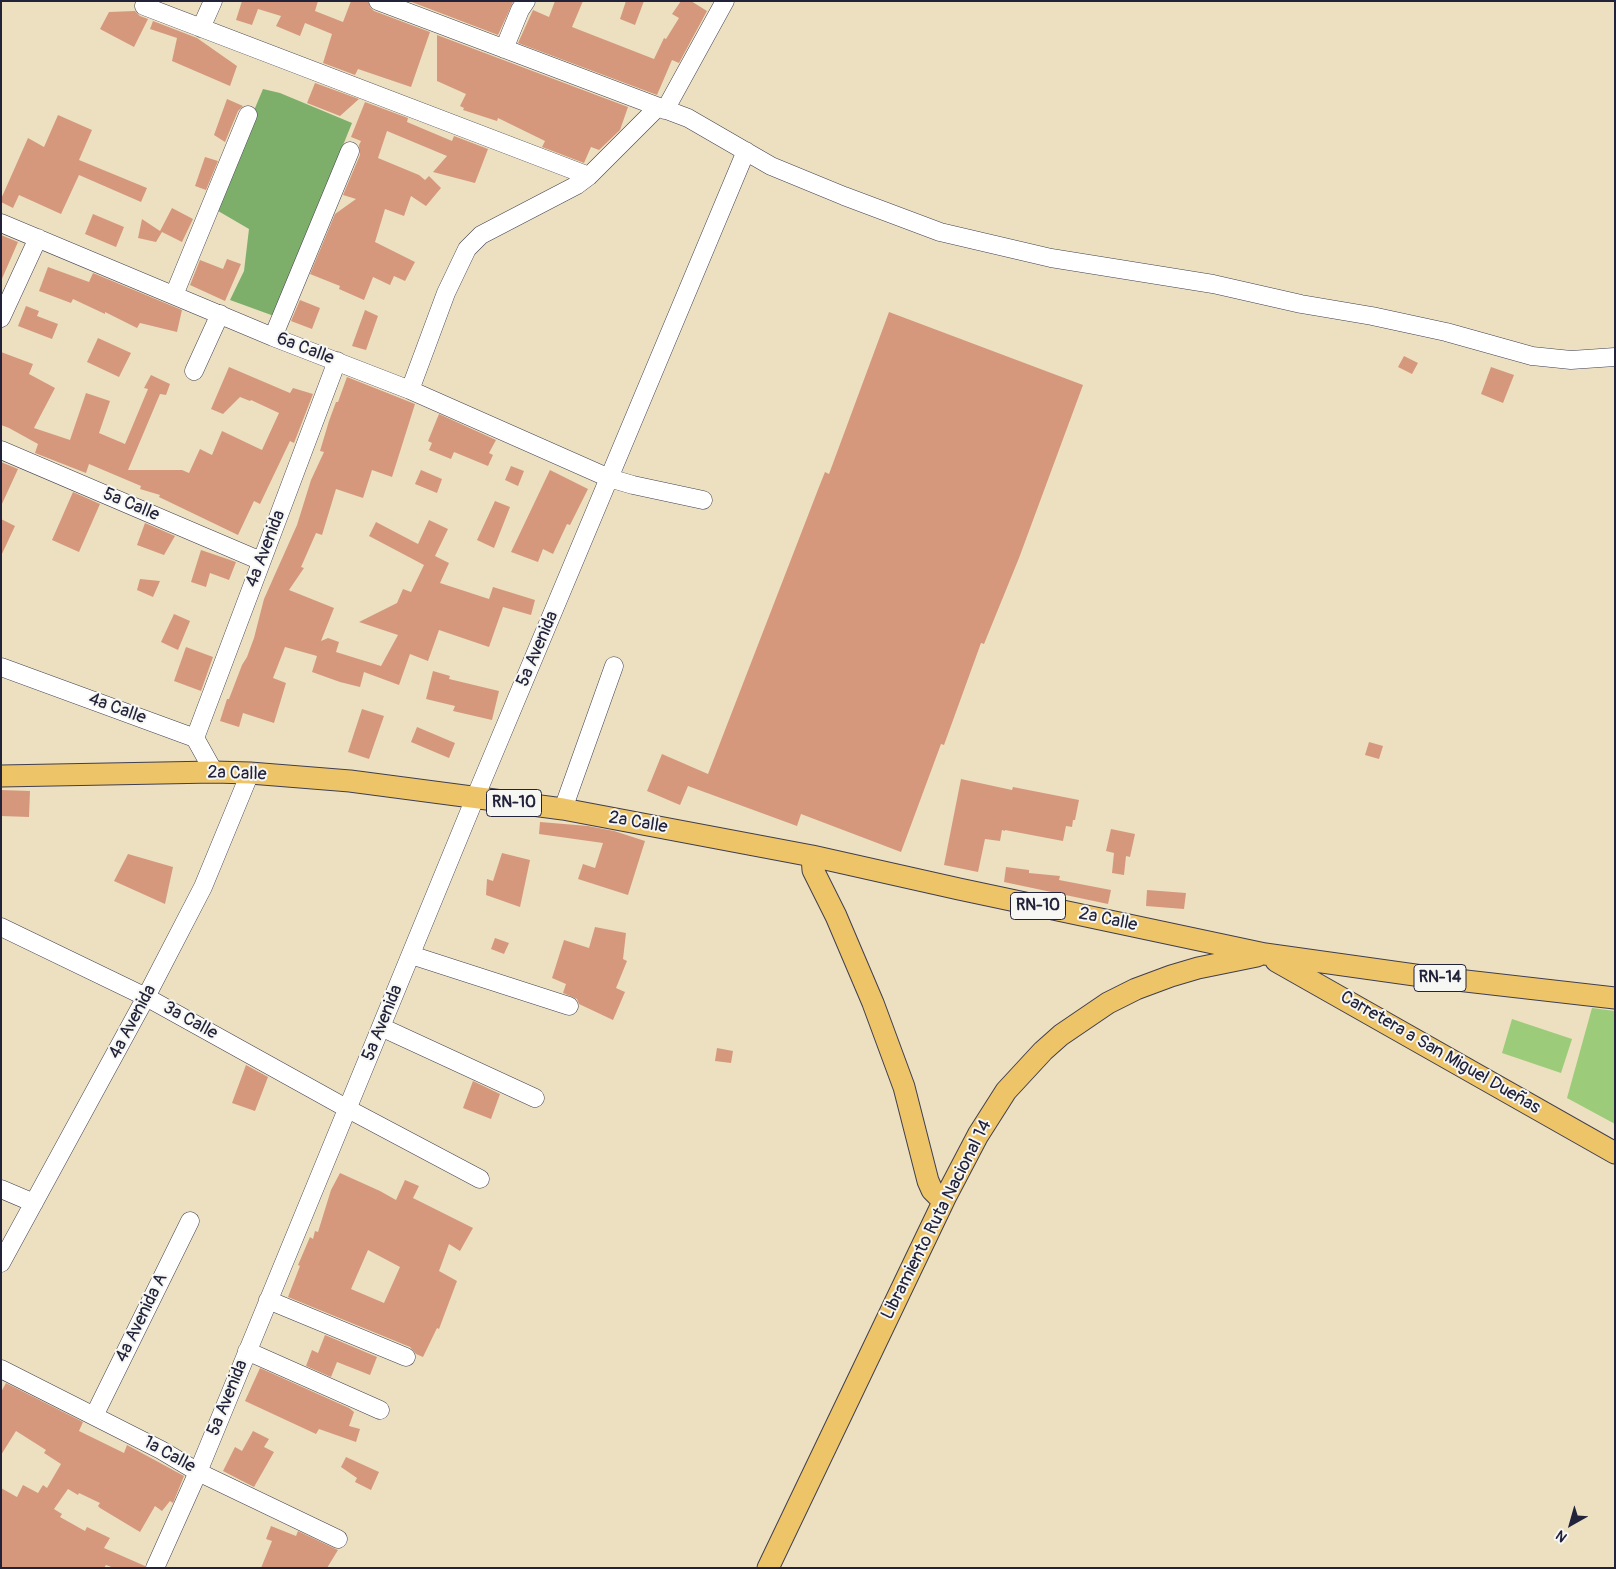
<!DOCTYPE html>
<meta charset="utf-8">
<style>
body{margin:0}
#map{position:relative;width:1616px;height:1569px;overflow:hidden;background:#ece0c1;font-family:Pangolin,sans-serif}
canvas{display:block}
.frame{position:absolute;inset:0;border:2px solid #22223b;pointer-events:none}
.north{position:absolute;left:1546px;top:1499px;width:50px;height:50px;-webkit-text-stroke:4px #f6f6f2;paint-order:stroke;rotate:218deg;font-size:14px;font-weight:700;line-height:20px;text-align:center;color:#22223b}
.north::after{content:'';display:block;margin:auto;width:18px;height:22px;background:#22223b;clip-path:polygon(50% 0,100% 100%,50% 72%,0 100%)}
</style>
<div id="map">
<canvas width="1616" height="1569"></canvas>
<div class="frame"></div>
<div class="north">N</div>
</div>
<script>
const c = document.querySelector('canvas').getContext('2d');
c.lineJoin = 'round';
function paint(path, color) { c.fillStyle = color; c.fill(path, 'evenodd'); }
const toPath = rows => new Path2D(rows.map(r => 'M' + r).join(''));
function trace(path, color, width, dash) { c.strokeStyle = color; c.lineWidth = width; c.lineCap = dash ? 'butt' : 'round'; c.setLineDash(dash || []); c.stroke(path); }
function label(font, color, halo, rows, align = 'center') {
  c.font = font + ' Pangolin,sans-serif'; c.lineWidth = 4; c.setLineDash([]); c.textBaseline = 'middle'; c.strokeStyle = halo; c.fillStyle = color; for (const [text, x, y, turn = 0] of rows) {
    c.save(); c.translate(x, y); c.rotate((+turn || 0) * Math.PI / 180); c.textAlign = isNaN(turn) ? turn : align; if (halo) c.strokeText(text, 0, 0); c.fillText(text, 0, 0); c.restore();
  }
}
const green = toPath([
 [1592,1008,1615,1011,1615,1124,1567,1098],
 [1512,1019,1572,1039,1561,1073,1502,1053]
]);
const forest = toPath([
 [263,89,280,93,352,123,274,316,230,300,244,271,249,229,213,208]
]);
const building = toPath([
 [242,1,318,1,315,11,343,22,351,1,368,1,370,7,374,11,430,32,411,87,358,69,355,75,323,63,332,34,305,23,300,36,276,26,281,16,258,9,252,25,236,20],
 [409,1,511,1,513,2,498,35],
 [555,1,583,1,572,27,654,59,664,38,666,39,679,18,672,14,681,1,691,1,707,11,679,63,672,60,657,95,518,43,533,10,549,17],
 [626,1,644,1,635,25,620,19],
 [135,11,140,16,148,19,134,47,100,29,109,12],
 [153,21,197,38,237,66,230,86,172,61,177,38,150,29],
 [437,35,628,107,620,130,599,150,591,147,584,163,542,147,545,141,498,118,497,121,463,110,464,108,460,106,466,94,437,81],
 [315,83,359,99,340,116,307,103],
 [227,99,243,106,238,111,225,142,214,135],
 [365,102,408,118,407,122,452,141,454,136,488,149,475,183,433,172,447,156,387,131,378,158,419,175,425,180,429,176,441,188,426,206,411,196,404,216,385,209,375,242,415,262,405,281,394,276,390,285,373,277,364,300,339,289,340,286,310,274,335,214,356,199,343,195,360,155,359,145,361,141,351,137],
 [58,115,92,130,79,160,147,188,141,202,79,175,61,214,19,195,13,208,1,202,1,199,28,138,44,147],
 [205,157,218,161,206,190,195,186],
 [172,208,193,219,182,242,162,232,156,242,138,238,142,219,160,231],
 [93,214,124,227,116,247,85,234],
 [1,235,18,242,1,281],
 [227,259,241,264,225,301,190,285,200,260,223,269],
 [48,267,89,282,93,273,182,310,177,332,140,323,137,328,105,312,105,314,73,299,71,303,39,291],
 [300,300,320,308,312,329,291,321],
 [26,306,39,311,37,316,58,324,52,339,18,326],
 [365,310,378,316,366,350,352,346],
 [889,312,1083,385,1019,558,984,644,981,643,944,745,941,744,901,852,801,814,797,826,688,786,680,805,647,791,662,754,708,774,819,487,825,472,829,474],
 [98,338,131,353,119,377,87,362],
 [1,352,33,364,29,374,55,388,34,428,70,440,86,393,110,401,99,433,125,444,148,389,144,388,151,375,170,384,166,395,160,394,128,470,182,470,189,473,200,449,212,455,222,431,262,450,279,413,251,400,250,401,240,397,223,414,211,409,229,367,290,393,293,388,313,394,294,443,290,441,260,504,254,501,238,535,159,497,160,495,140,489,141,486,89,464,86,473,35,453,38,444,9,428,1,425],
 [1404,356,1418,363,1412,374,1398,367],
 [1491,367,1514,375,1503,403,1481,394],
 [347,377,415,404,392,477,372,470,363,498,336,489,322,535,316,533,301,567,304,568,289,590,334,608,321,641,328,638,339,642,336,652,381,666,398,635,359,622,397,603,403,589,411,592,424,565,369,536,376,522,418,544,429,520,448,529,435,556,449,563,440,583,489,599,493,587,535,600,531,615,503,607,489,647,439,630,428,661,410,654,399,685,364,672,360,687,340,682,312,672,317,656,285,647,273,678,286,683,274,723,243,713,239,727,220,721,227,699,229,699,242,665,247,657,254,638,264,599,297,525,311,480,324,452,320,451,329,421,336,402,338,402],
 [439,414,496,440,489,453,493,455,488,466,454,452,451,459,429,450,432,443,428,441],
 [1,462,18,469,1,506],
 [511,466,524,471,518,486,505,480],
 [421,470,442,479,437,493,415,484],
 [550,470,588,489,570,525,567,524,553,554,543,549,538,562,511,552],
 [73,492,100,504,79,552,52,540],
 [495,501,510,507,494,548,477,540],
 [1,519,15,526,1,556],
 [145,523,175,536,164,555,137,545],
 [201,550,236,562,229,580,210,573,206,587,191,582],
 [140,579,160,581,153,597,137,590],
 [174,614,190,621,178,650,161,642],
 [186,647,213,657,201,691,174,681],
 [433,671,450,676,449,679,499,691,492,720,453,711,455,706,426,699],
 [362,709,384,716,369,759,348,752],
 [417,727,455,743,449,758,411,742],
 [1369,742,1383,746,1379,759,1365,755],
 [961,779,1012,790,1013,787,1079,800,1075,820,1073,820,1072,827,1066,826,1063,841,1005,830,1005,831,1002,830,1000,841,985,839,978,872,944,865],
 [1,790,30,791,29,817,1,816],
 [540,822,588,826,614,831,645,841,628,895,578,879,583,864,595,868,603,843,539,834],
 [1111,829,1135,834,1130,857,1126,856,1124,875,1112,873,1114,853,1106,851],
 [502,853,530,860,520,907,486,895,487,879,493,881],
 [128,854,173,867,165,904,114,881],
 [1006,867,1029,870,1029,873,1060,876,1059,880,1111,890,1108,904,1004,882],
 [1147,890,1186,893,1184,909,1146,906],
 [595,927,626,933,623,959,627,961,616,988,625,992,613,1020,579,1004,577,999,563,993,566,984,552,978,564,940,589,948],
 [495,938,509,943,504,954,491,949],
 [717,1048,733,1051,731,1063,715,1061],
 [246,1065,268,1077,255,1111,232,1103],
 [473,1081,500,1094,491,1119,463,1108],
 [340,1173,380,1191,396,1200,405,1180,419,1186,413,1198,473,1228,460,1251,449,1244,439,1271,457,1281,439,1329,437,1328,423,1357,416,1354,410,1347,288,1297,300,1266,298,1265,310,1237,313,1239,315,1231,318,1232,331,1190],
 [368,1250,400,1267,384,1303,351,1289],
 [325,1335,377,1357,370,1375,337,1362,331,1377,306,1366,312,1350,318,1353],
 [260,1368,349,1408,354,1412,349,1426,360,1429,356,1442,319,1429,316,1434,245,1401],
 [6,1383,83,1422,79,1431,124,1453,127,1445,184,1476,173,1503,170,1501,162,1511,155,1506,140,1532,100,1508,98,1506,100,1503,79,1493,78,1495,68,1489,54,1509,62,1514,60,1517,85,1531,87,1527,110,1538,104,1548,145,1566,145,1568,114,1568,106,1565,104,1568,1,1568,1,1488,17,1497,23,1485,38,1493,43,1485,47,1488,61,1464,44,1453,46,1450,16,1431,1,1455,1,1392],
 [253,1431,269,1439,264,1447,274,1452,254,1487,223,1471,235,1447,242,1451],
 [346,1457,379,1472,371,1490,355,1482,357,1478,341,1467],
 [271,1526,296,1536,298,1531,338,1550,327,1568,261,1568,272,1541,266,1539]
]);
const minor = toPath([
 [378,1,688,118,771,166,844,196,940,232,1051,258,1213,284,1301,304,1372,316,1446,332,1532,356,1571,360,1615,357],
 [144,6,589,176],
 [201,28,213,1],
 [504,49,520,10,526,1],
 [665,110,725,1],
 [1,223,273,337,410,390,609,478,633,485,703,500],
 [174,295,248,115],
 [1,318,38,238],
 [273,337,350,151],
 [194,371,220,314],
 [410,390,446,293,467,249,481,235,577,185,589,176,657,108],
 [1,450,261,561],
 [1,667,195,738,214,772],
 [195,738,337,361],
 [563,809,614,666],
 [1,927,146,997,348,1109,480,1179],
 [411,955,569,1006],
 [381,1027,535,1098],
 [1,1189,34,1203],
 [1,1263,146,997,203,887,250,773],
 [268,1300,406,1357],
 [247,1351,380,1410],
 [1,1369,161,1450,198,1472,338,1539],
 [94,1416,190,1221],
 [155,1568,198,1472,475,798,746,151]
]);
const major = toPath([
 [1,776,214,772,250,773,350,781,563,809,812,856,959,889,1265,954,1422,976,1615,998],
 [812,856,813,870,836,916,873,1003,904,1087,928,1181,932,1190,938,1196,945,1198],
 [1276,961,1615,1153],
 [768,1568,945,1198,978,1135,1006,1091,1043,1051,1061,1035,1108,1003,1136,989,1171,976,1198,968,1257,956]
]);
const shields = [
 [514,803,55],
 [1038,906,55],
 [1440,978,52]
];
const shieldNames = [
 ["RN-10",514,803],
 ["RN-10",1038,906],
 ["RN-14",1440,978]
];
const streetNames = [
 ["6a Calle",305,349,21],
 ["5a Calle",131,505,23],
 ["4a Avenida",266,549,-69],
 ["5a Avenida",538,649,-67],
 ["4a Calle",117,709,20],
 ["2a Calle",237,774,2],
 ["2a Calle",638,823,10],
 ["2a Calle",1108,920,12],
 ["3a Calle",190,1021,29],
 ["4a Avenida",133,1022,-62],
 ["5a Avenida",383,1023,-68],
 ["Carretera a San Miguel Dueñas",1440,1053,30],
 ["Libramiento Ruta Nacional 14",937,1220,-63],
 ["4a Avenida A",142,1318,-64],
 ["5a Avenida",228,1398,-68],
 ["1a Calle",169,1455,29]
];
paint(green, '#9ccb7a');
paint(forest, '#7daf6a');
paint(building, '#d5987c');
trace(minor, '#403e4f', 19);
trace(major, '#403e4f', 23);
trace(minor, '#fff', 18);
trace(major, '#eec469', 21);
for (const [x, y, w] of shields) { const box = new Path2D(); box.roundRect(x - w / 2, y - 13.5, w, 27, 4); c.fillStyle = '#f6f6f2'; c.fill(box); trace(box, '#22223b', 1); }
label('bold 16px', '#22223b', null, shieldNames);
label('18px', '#22223b', '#f6f6f2', streetNames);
</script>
